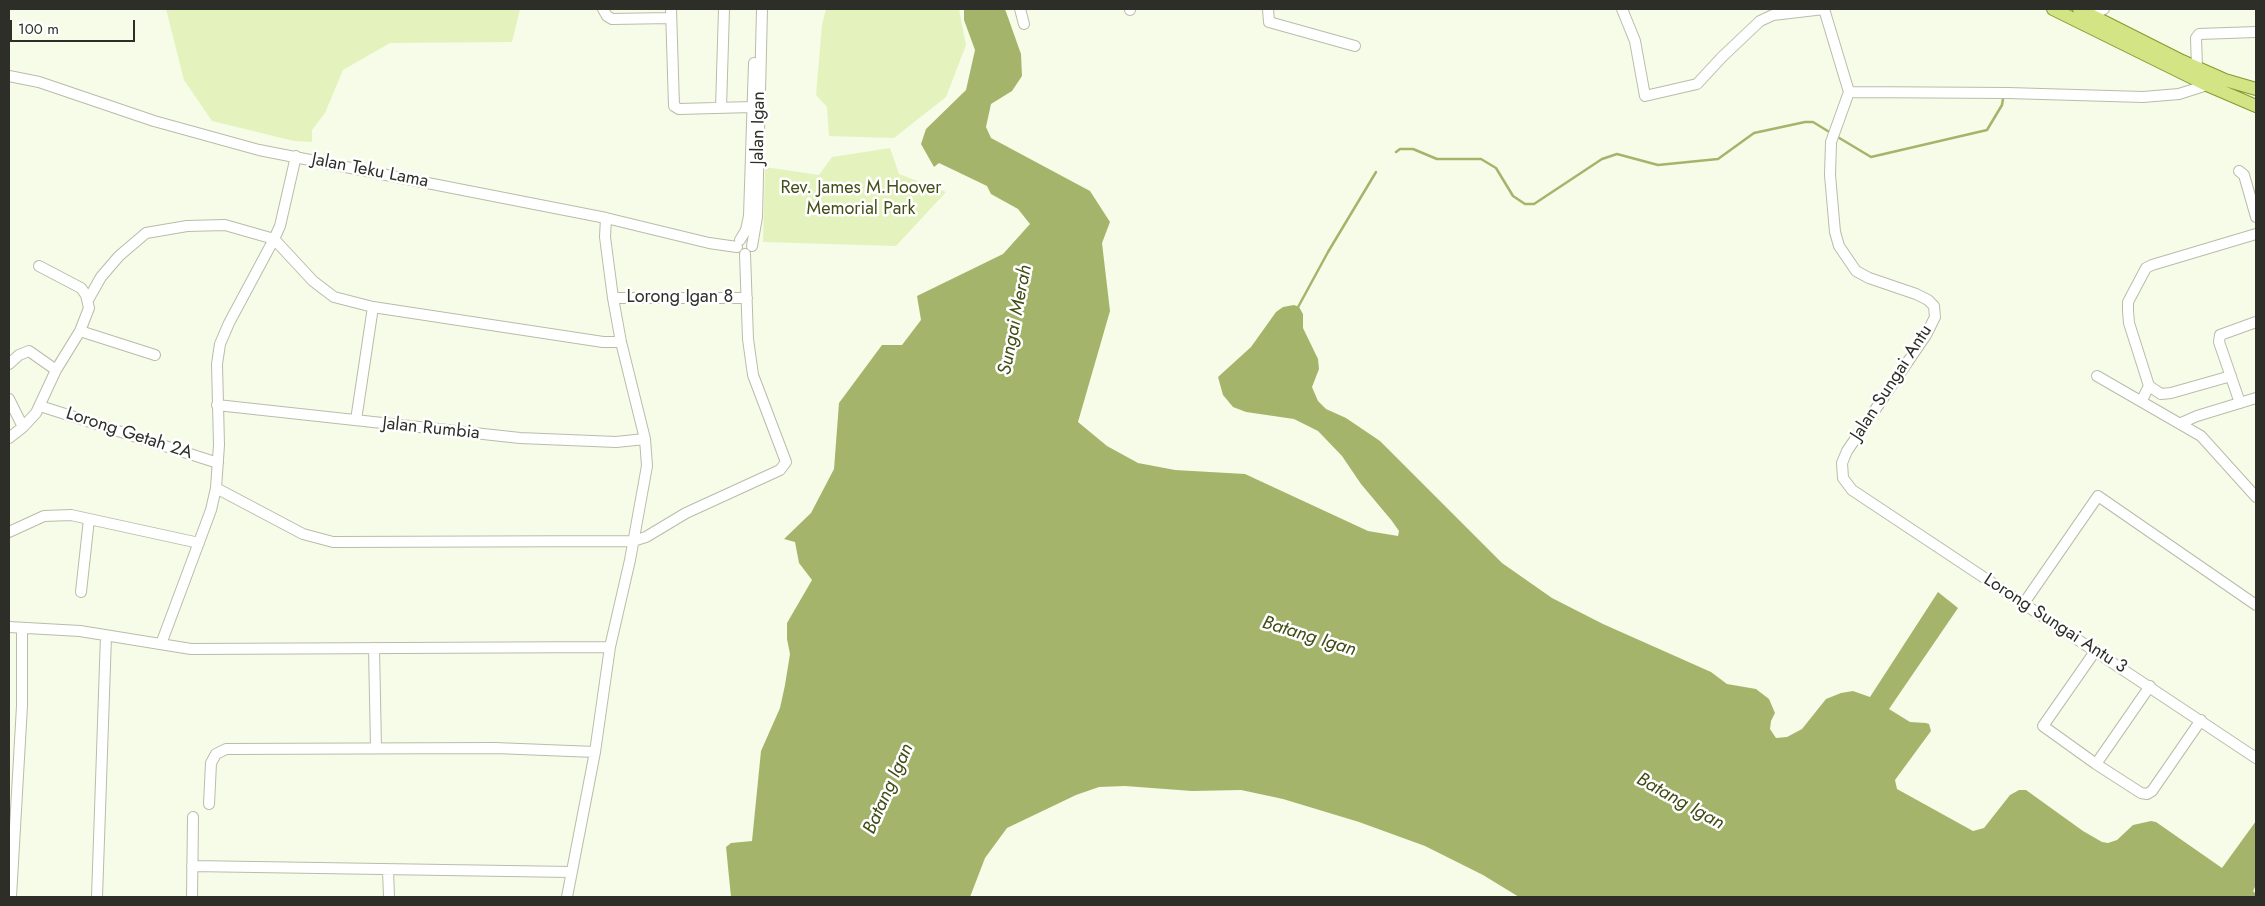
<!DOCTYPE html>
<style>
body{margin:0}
#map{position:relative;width:2265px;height:906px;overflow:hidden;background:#f6fce8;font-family:Jost,sans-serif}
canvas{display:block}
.frame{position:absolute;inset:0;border:10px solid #2c2e27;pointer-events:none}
.scale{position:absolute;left:10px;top:20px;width:125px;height:22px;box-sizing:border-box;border:2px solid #2c2e27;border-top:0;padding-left:6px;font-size:15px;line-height:18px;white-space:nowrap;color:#2c2e27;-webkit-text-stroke:4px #fff;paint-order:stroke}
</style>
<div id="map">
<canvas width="2265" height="906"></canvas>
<div class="frame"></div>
<div class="scale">100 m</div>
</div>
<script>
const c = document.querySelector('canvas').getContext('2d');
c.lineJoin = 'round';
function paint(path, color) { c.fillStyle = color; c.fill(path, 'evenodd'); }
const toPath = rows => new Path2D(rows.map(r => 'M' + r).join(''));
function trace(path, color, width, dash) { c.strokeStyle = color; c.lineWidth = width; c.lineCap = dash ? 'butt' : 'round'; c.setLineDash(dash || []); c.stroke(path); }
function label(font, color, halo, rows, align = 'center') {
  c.font = font + ' Jost,sans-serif'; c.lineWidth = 5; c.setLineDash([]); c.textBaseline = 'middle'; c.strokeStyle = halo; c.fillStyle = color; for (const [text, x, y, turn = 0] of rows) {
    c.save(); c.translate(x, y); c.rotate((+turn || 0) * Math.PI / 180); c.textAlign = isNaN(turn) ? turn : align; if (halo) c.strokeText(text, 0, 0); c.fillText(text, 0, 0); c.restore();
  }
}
const green = toPath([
 [166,9,520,9,512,42,390,43,343,70,325,113,312,130,312,142,294,141,212,121,184,80],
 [826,9,959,9,966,45,946,97,894,138,829,136,827,107,816,95,822,25],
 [890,148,899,174,946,192,896,246,763,242,765,167,819,175,832,157]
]);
const water = toPath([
 [964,9,1005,9,1021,54,1022,76,1012,91,991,104,986,127,991,138,1090,191,1110,222,1102,243,1110,311,1078,422,1107,446,1138,463,1175,470,1245,474,1368,531,1398,536,1399,531,1392,521,1361,484,1342,456,1318,431,1294,419,1246,412,1233,407,1223,395,1218,377,1251,347,1276,312,1283,307,1294,305,1299,307,1303,314,1303,328,1318,359,1319,369,1312,387,1318,401,1326,409,1346,418,1380,441,1502,563,1552,598,1603,624,1711,672,1727,684,1756,689,1769,699,1775,713,1771,721,1770,729,1776,738,1787,737,1802,729,1826,699,1841,693,1853,691,1870,697,1938,592,1958,608,1889,709,1910,722,1926,723,1929,724,1931,731,1895,780,1897,789,1973,831,1984,828,2010,795,2019,790,2026,790,2083,831,2102,842,2108,843,2117,840,2133,825,2151,821,2156,822,2222,868,2256,821,2256,885,2253,891,2256,894,2256,897,1519,897,1483,875,1425,846,1359,822,1283,799,1241,790,1192,791,1125,786,1099,787,1076,795,1007,828,985,858,970,897,731,897,726,847,731,843,752,841,761,751,780,708,785,685,790,654,787,639,787,623,812,580,799,563,795,542,784,539,811,513,834,469,839,403,882,345,902,345,921,320,917,296,1003,254,1030,224,1018,209,991,194,987,186,939,163,934,167,921,144,926,129,966,90,975,50,964,20]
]);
const stream = toPath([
 [1836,136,1871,157,1987,130,2002,105,2003,99],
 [1396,152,1400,149,1413,149,1437,159,1481,159,1496,168,1513,196,1525,204,1534,204,1602,159,1617,154,1658,165,1718,159,1754,133,1805,122,1813,122,1831,133],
 [1297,309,1328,252,1376,172]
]);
const minor = toPath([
 [603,9,607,16,612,19,671,18],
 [671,9,674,106,679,109,752,107],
 [1020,9,1024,24],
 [1130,9,1130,10],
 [1268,9,1269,22,1355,46],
 [1622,9,1635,41,1645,96,1697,84,1722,57,1760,21,1773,15,1824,9],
 [1824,9,1849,92,1831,142,1830,175,1835,232,1839,246,1856,271,1869,278,1916,294,1928,300,1934,306,1935,317,1926,335,1847,451,1842,463,1843,478,1852,490,2256,758],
 [2091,15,2104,9],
 [2197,67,2196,38,2199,34,2256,32],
 [9,76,39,82,154,121,259,150,606,218,709,243,737,247],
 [1849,92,2008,93,2143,97,2179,94,2207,85],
 [721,108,724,9],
 [296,156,280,226,274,239,313,281,334,297,373,307,603,342,621,342],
 [2239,171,2244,175,2256,217],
 [740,240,746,230,749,216,754,63],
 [752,246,757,217,762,9],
 [613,298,747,298],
 [88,300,101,277,119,256,146,233,187,226,225,225,274,239,229,323,220,344,217,364,219,445,216,488,211,510,161,644],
 [80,331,155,355],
 [9,364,19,355,29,351,56,370],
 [2097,376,2201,436,2256,497],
 [2149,386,2161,394,2171,393,2231,376],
 [9,399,23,427],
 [2142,400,2149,386,2129,323,2128,311,2128,302,2146,268,2152,265,2256,234],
 [2240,403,2219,342,2220,335,2256,322],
 [217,405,520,438,616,442,645,439],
 [40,406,218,463],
 [356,420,373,307],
 [2181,423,2197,416,2256,398],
 [9,438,23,427,36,413,56,370,80,331,89,308,86,295,81,288,39,266],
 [216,488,303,534,333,542,633,541,646,537,686,513,780,470,786,462,753,375,748,339,745,254],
 [9,532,44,516,71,515,199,543],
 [81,592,89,519],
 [2024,603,2098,496,2256,605],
 [9,627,80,631,191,649,610,647],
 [374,648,376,748],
 [2096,650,2043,726,2096,764,2141,793,2147,794,2152,791,2201,720],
 [2096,764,2150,686],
 [209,804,211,763,216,754,226,749,495,748,595,752],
 [192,866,571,872],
 [388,870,389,897],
 [11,897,22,706,22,628],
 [97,897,106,636],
 [192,897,193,817],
 [567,897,595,752,610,647,630,560,647,466,645,439,621,342,613,298,605,237,606,218]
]);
const major = toPath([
 [2053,9,2207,85,2256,106],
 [2079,9,2182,61,2225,80,2256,89]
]);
const streetNames = [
 ["Jalan Igan",759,128,-89],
 ["Jalan Teku Lama",370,171,11],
 ["Lorong Igan 8",680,298],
 ["Jalan Sungai Antu",1892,383,-57],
 ["Jalan Rumbia",431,429,6],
 ["Lorong Getah 2A",129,434,18],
 ["Lorong Sungai Antu 3",2055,624,33]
];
const parkNames = [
 ["Rev. James M.Hoover",861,189],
 ["Memorial Park",861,210]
];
const waterNames = [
 ["Sungai Merah",1016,320,-79],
 ["Batang Igan",1309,637,17],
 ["Batang Igan",889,789,-66],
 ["Batang Igan",1680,802,29]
];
paint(green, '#e4f2bd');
paint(water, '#a4b56b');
trace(stream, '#a4b56b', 2.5);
trace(minor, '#b8bdaa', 12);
trace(major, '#86992f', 14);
trace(minor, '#fff', 10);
trace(major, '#d3e485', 12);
label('18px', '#2c2e27', '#fff', streetNames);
label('18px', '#444f18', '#fff', parkNames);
label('italic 19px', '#414c14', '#fff', waterNames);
</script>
